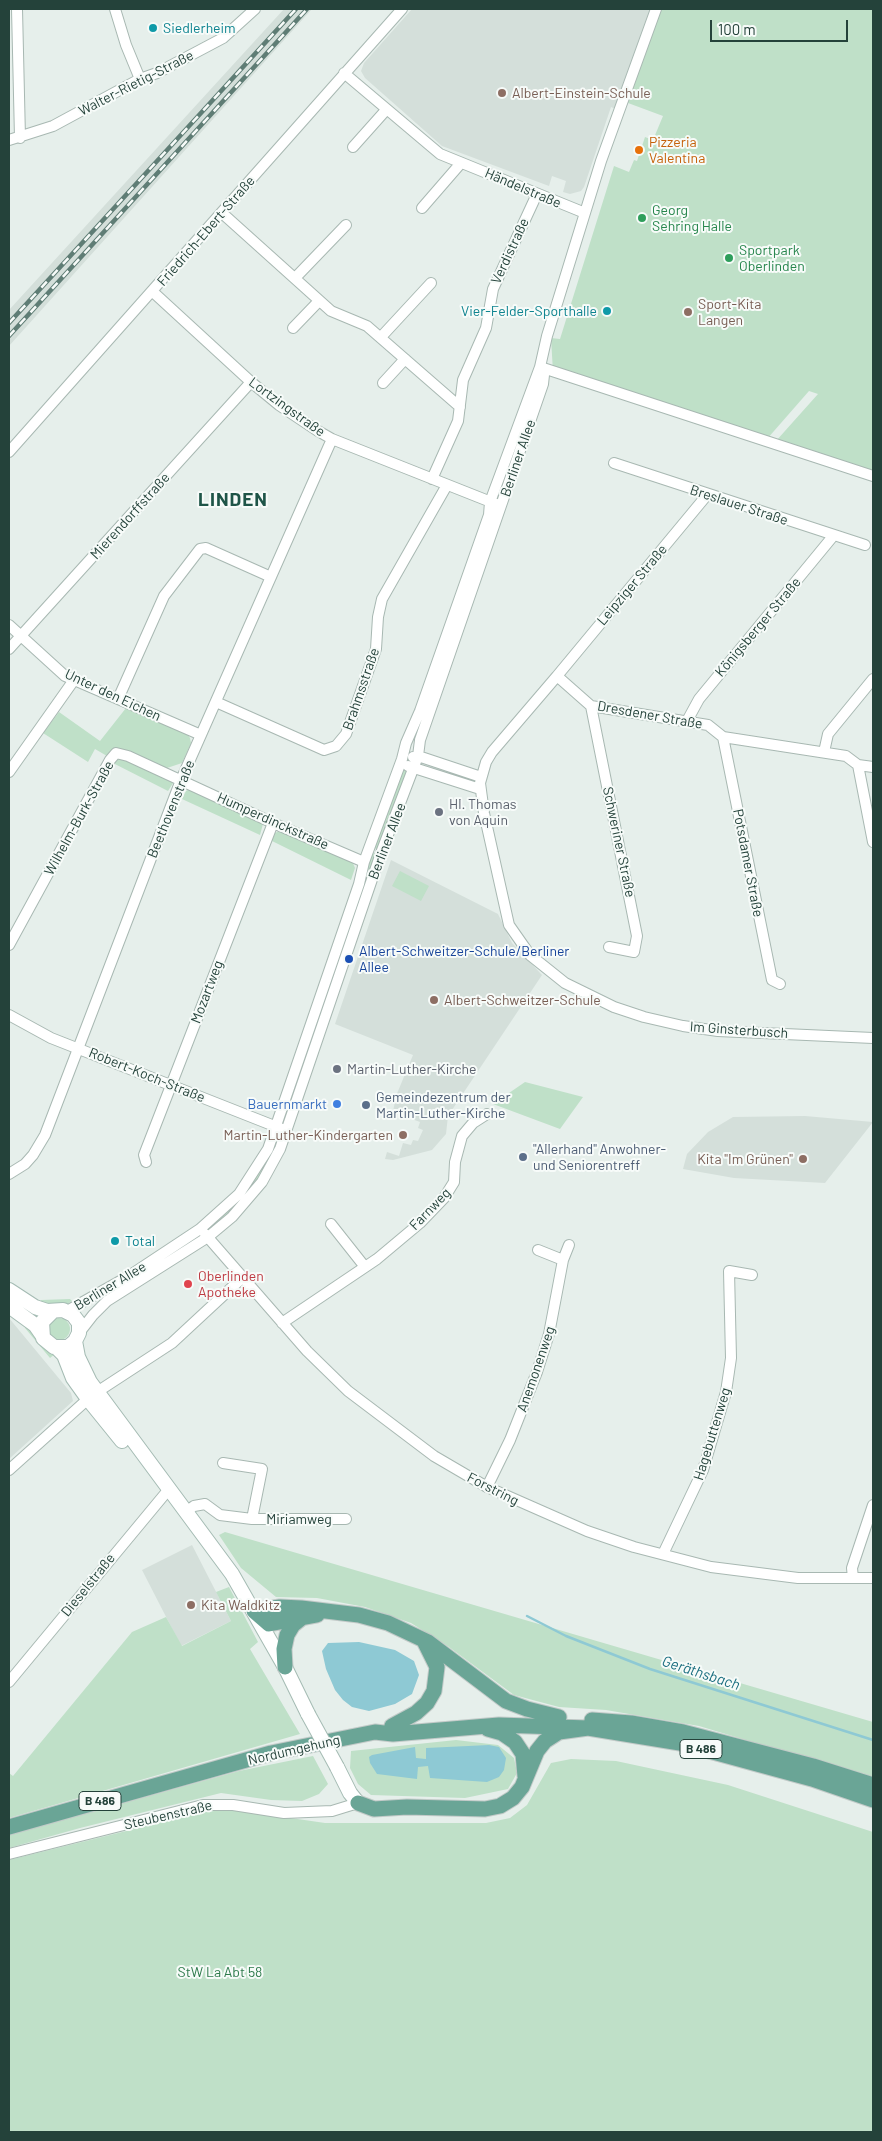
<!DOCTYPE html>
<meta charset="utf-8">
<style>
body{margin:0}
#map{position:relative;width:882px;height:2141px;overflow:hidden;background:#e6efeb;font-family:Barlow,sans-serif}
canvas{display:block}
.frame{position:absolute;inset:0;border:10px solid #24423a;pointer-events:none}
.scale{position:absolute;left:710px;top:20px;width:138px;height:22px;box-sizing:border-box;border:2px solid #24423a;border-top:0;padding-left:6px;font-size:15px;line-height:18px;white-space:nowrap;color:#24423a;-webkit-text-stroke:4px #f7fbf9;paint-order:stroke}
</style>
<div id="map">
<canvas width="882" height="2141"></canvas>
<div class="frame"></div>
<div class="scale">100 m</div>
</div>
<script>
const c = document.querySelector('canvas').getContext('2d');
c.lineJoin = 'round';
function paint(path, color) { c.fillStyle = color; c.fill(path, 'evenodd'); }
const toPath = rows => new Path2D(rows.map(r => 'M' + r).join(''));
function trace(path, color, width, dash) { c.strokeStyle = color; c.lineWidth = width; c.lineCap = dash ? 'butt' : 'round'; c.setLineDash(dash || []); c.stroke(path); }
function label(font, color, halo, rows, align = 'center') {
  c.font = font + ' Barlow,sans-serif'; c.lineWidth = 4; c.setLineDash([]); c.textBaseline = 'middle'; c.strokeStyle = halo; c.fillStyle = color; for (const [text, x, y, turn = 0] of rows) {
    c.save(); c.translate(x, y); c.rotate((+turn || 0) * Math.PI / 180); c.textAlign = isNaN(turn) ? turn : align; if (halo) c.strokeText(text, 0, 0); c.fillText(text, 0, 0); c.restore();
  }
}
const built = toPath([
 [284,9,312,9,9,346,9,310],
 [412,9,653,9,618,110,611,107,584,187,581,191,570,194,563,192,566,181,552,176,549,186,442,146,365,78,361,71,364,63],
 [391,860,498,914,512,943,542,975,448,1116,446,1134,432,1150,393,1160,385,1159,387,1152,399,1156,403,1143,411,1145,413,1140,418,1141,423,1130,418,1128,420,1122,393,1112,396,1096,413,1055,335,1024],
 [805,1116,873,1122,825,1183,734,1178,683,1169,687,1154,708,1132,733,1117],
 [9,1318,71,1393,73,1401,9,1459],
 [192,1545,231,1621,181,1646,142,1570]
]);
const green = toPath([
 [661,9,873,9,873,476,776,441,818,394,809,391,767,439,553,372,551,338,560,339,614,166,629,172,634,160,637,161,645,137,653,140,663,116,628,103],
 [126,708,188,735,190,738,191,743,182,763,167,768,163,775,175,780,168,791,105,759,107,756,95,749,88,762,43,733,59,712,100,741],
 [404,769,409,771,380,850,374,848],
 [190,789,260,820,263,824,260,835,182,799,186,791],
 [281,830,352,861,355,868,351,880,272,841,275,833],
 [371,852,378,855,347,942,343,940],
 [400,871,429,886,421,901,392,886],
 [340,949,345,951,289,1112,284,1110],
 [525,1082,583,1097,560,1129,493,1104],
 [277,1134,282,1138,251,1191,220,1223,217,1219],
 [70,1299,72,1301,67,1304,39,1304,41,1300],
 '48 1329a11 11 0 1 1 22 0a11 11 0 1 1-22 0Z',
 [28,1324,55,1354,50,1358,25,1328],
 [225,1532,873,1722,873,1778,699,1726,606,1710,559,1707,514,1695,449,1647,411,1623,365,1607,317,1598,276,1597,241,1568,219,1535],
 [229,1587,258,1642,250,1649,300,1734,9,1818,9,1773,13,1776,132,1632,166,1617,182,1646,231,1621,216,1592],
 [456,1740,498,1745,514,1758,517,1773,508,1789,465,1798,371,1795,358,1784,350,1768,351,1751],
 [313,1756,328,1784,319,1794,302,1801,271,1800,221,1793,80,1828,9,1848,9,1835,239,1771],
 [571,1759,616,1761,728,1785,873,1832,873,2132,9,2132,9,1860,199,1813,229,1809,325,1823,486,1823,510,1818,527,1805,551,1763]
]);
const water = toPath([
 [359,1642,395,1650,414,1661,419,1675,412,1694,395,1704,369,1711,352,1707,343,1700,335,1690,326,1669,322,1651,328,1643],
 [489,1745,499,1747,506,1758,504,1770,499,1777,487,1782,430,1778,428,1766,418,1767,417,1779,377,1774,370,1763,369,1757,372,1755,415,1747,416,1758,426,1759,426,1748]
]);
const stream = toPath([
 [527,1616,566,1636,650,1669,873,1740]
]);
const minor = toPath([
 [17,9,20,138],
 [115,9,126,45,140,79],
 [344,73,440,154,585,213],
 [9,140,53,126,140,79,157,73,223,38,255,9],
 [353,147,386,110],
 [422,208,461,163],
 [222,213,331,311,367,326,460,407],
 [295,278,346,225],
 [153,292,251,382,279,405,318,431,332,439,496,504],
 [293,328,319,301],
 [381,337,431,283],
 [540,367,873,476],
 [383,383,405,359],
 [9,452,402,9],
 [614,463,865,545],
 [432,479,458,421,463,380,486,328,493,289,537,194],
 [9,625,65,676,201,735],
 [9,649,251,382],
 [557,676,707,495],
 [118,699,164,596,200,549,206,548,271,577],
 [216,702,324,750,336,746,346,734,376,649,378,617,382,599,447,485],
 [591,706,637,936,634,952,609,947],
 [687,721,699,699,834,535],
 [723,737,772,980,780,984],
 [824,752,828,734,873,679],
 [413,757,421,757,481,777],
 [858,765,873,842],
 [408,766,480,789],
 [873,767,858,765,846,756,723,737,708,725,591,706,557,676,492,752,486,762,480,783,484,813,509,925,530,955,565,983,614,1007,644,1017,683,1026,718,1031,873,1038],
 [9,772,74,680],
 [9,945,110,760,116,753,128,756,273,823,364,862],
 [9,1015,51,1038,282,1129],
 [146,1162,144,1155,273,823],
 [9,1174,25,1164,33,1155,45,1135,181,780,332,439],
 [331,1224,365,1267],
 [205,1234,307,1351,348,1391,434,1456,487,1487,587,1531,634,1547,711,1567,798,1578,873,1578],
 [538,1250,563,1260],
 [67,1311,129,1276,200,1229,239,1194,268,1149,359,884,364,862,402,759,406,743,420,711,489,515,490,502,540,367,547,336,601,161,656,9],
 [282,1323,377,1259,420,1223,444,1198,454,1182,455,1162,462,1136,473,1123,487,1114],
 [79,1333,93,1315,107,1301,208,1237,232,1217,262,1182,280,1149,381,853,418,756,420,740,543,384,544,375,540,367],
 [97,1392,172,1343,242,1278],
 [223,1463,262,1469,252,1519],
 [9,1470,88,1399],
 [487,1487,510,1440,537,1372,549,1334,563,1260,569,1245],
 [187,1511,194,1506,205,1504,220,1515,252,1519,346,1519],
 [663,1554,703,1470,726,1392,731,1358,729,1271,752,1275],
 [853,1578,852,1568,873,1505],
 [9,1682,169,1489],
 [9,1854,203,1805,233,1805,284,1813,332,1811,358,1803]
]);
const secondary = toPath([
 [9,1290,35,1307,47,1311,63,1310,73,1315,79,1323,79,1333,75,1341,68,1347,54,1347,43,1338,42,1322,52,1312],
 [9,1306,35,1325,42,1335],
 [75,1341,78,1357,90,1382,232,1574,285,1667,308,1714],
 [57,1348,64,1355,73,1378,88,1399,122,1441],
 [337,1767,350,1793,358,1803]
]);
const primary = toPath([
 [254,1611,280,1607,301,1608,359,1615,388,1623,428,1642,506,1701,527,1709,559,1717],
 [254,1611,269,1624,317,1615],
 [285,1667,284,1649,287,1635,293,1625,303,1617],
 [592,1720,631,1723,683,1732,813,1766,873,1785],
 [392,1726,416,1713,427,1703,434,1691,437,1667,425,1643],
 [488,1729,502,1733,515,1742,523,1754,525,1776],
 [358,1803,374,1809,407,1807,485,1809,500,1806,513,1798,522,1787,537,1751,545,1741,559,1732,588,1728,680,1743,812,1779,873,1800],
 [9,1827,271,1753,375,1732,393,1734,499,1725,588,1728]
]);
const rail = toPath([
 [9,323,296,9],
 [9,336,307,9]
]);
const secondaryBridge = toPath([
 [308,1714,337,1767]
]);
const markers = [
 [153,28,5,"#0f9aa8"],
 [502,93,5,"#8d6e63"],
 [639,150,5,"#e8710a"],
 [642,218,5,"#2e9e5b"],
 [729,258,5,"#2e9e5b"],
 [607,311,5,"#0f9aa8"],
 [688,312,5,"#8d6e63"],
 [439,812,5,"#6b7280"],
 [349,959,5,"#1a4fb4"],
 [434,1000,5,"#8d6e63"],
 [337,1069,5,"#6b7280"],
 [337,1104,5,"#3f7fe0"],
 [366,1105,5,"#5c6f8a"],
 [403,1135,5,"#8d6e63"],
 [523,1157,5,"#5c6f8a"],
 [803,1159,5,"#8d6e63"],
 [115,1241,5,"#0f9aa8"],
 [188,1284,5,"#e0444e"],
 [191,1605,5,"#8d6e63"]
];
const shields = [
 [701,1749,42],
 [100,1801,42]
];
const shieldNames = [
 ["B 486",701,1749],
 ["B 486",100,1801]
];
const cultureNames = [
 ["Siedlerheim",163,28],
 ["Vier-Felder-Sporthalle",597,311,"right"],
 ["Total",125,1241]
];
const streetNames = [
 ["Walter-Rietig-Straße",136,83,-27],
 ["Händelstraße",523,188,23],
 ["Friedrich-Ebert-Straße",206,231,-49],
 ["Verdistraße",510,251,-65],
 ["Lortzingstraße",287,407,36],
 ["Berliner Allee",518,458,-71],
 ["Breslauer Straße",739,505,18],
 ["Mierendorffstraße",130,516,-48],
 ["Leipziger Straße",632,585,-50],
 ["Königsberger Straße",758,627,-50],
 ["Brahmsstraße",361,689,-71],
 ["Unter den Eichen",113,695,25],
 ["Dresdener Straße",650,715,10],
 ["Beethovenstraße",171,809,-68],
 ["Wilhelm-Burk-Straße",79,818,-61],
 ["Humperdinckstraße",273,821,24],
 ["Berliner Allee",387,841,-69],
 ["Schweriner Straße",619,842,78],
 ["Potsdamer Straße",748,863,79],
 ["Mozartweg",207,992,-69],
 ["Im Ginsterbusch",739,1030,4],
 ["Robert-Koch-Straße",147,1075,22],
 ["Farnweg",430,1209,-46],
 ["Berliner Allee",110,1286,-31],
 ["Anemonenweg",536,1369,-71],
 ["Hagebuttenweg",712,1434,-73],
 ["Forstring",493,1489,27],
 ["Miriamweg",299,1519],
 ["Dieselstraße",88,1585,-51],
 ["Nordumgehung",294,1750,-13],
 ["Steubenstraße",168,1815,-13]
];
const educationNames = [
 ["Albert-Einstein-Schule",512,93],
 ["Sport-Kita",698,304],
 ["Langen",698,320],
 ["Albert-Schweitzer-Schule",444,1000],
 ["Martin-Luther-Kindergarten",393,1135,"right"],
 ["Kita \"Im Grünen\"",793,1159,"right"],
 ["Kita Waldkitz",201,1605]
];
const foodNames = [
 ["Pizzeria",649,142],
 ["Valentina",649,158]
];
const leisureNames = [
 ["Georg",652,210],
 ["Sehring Halle",652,226],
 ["Sportpark",739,250],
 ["Oberlinden",739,266]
];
const worshipNames = [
 ["Hl. Thomas",449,804],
 ["von Aquin",449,820],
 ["Martin-Luther-Kirche",347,1069]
];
const transitNames = [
 ["Albert-Schweitzer-Schule/Berliner",359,951],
 ["Allee",359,967]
];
const serviceNames = [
 ["Gemeindezentrum der",376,1097],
 ["Martin-Luther-Kirche",376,1113],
 ["\"Allerhand\" Anwohner-",533,1149],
 ["und Seniorentreff",533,1165]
];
const shopNames = [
 ["Bauernmarkt",327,1104]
];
const healthNames = [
 ["Oberlinden",198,1276],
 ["Apotheke",198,1292]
];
const parkNames = [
 ["StW La Abt 58",220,1972]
];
const waterNames = [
 ["Geräthsbach",701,1673,18]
];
const districtNames = [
 ["LINDEN",233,500]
];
paint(built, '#d4dfda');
paint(green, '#bfe0c8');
paint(water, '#8ec9d4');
trace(stream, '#8ec9d4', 2.5);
trace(minor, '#a8b8b2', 12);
trace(secondary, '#a4bbb3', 16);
trace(primary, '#c2cac8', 17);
trace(minor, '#fff', 10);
trace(secondary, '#fff', 14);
trace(primary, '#6aa596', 15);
trace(rail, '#5f7d75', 4.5);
trace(rail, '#f7fbf9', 2.5, [8]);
trace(secondaryBridge, '#a4bbb3', 16, []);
trace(secondaryBridge, '#fff', 14);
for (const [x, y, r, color] of markers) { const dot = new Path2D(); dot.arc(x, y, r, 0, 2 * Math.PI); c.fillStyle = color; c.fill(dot); trace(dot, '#f7fbf9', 2); }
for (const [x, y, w] of shields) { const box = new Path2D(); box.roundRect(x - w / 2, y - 9.5, w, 19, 4); c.fillStyle = '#f7fbf9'; c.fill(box); trace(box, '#24423a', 1); }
label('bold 12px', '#24423a', null, shieldNames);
label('14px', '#0d838f', '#f7fbf9', cultureNames, 'left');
label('14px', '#24423a', '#f7fbf9', streetNames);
label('14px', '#785e54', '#f7fbf9', educationNames, 'left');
label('14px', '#c56008', '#f7fbf9', foodNames, 'left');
label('14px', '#27864d', '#f7fbf9', leisureNames, 'left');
label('14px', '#5b616d', '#f7fbf9', worshipNames, 'left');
label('14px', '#164399', '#f7fbf9', transitNames, 'left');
label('14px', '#4e5e75', '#f7fbf9', serviceNames, 'left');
label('14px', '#366cbe', '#f7fbf9', shopNames, 'right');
label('14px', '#be3a42', '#f7fbf9', healthNames, 'left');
label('14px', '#2d7a4b', '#f7fbf9', parkNames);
label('italic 15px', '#1c6f80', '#f7fbf9', waterNames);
c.letterSpacing = '1px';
label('bold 19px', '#1f5548', '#f7fbf9', districtNames);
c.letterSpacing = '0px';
</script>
